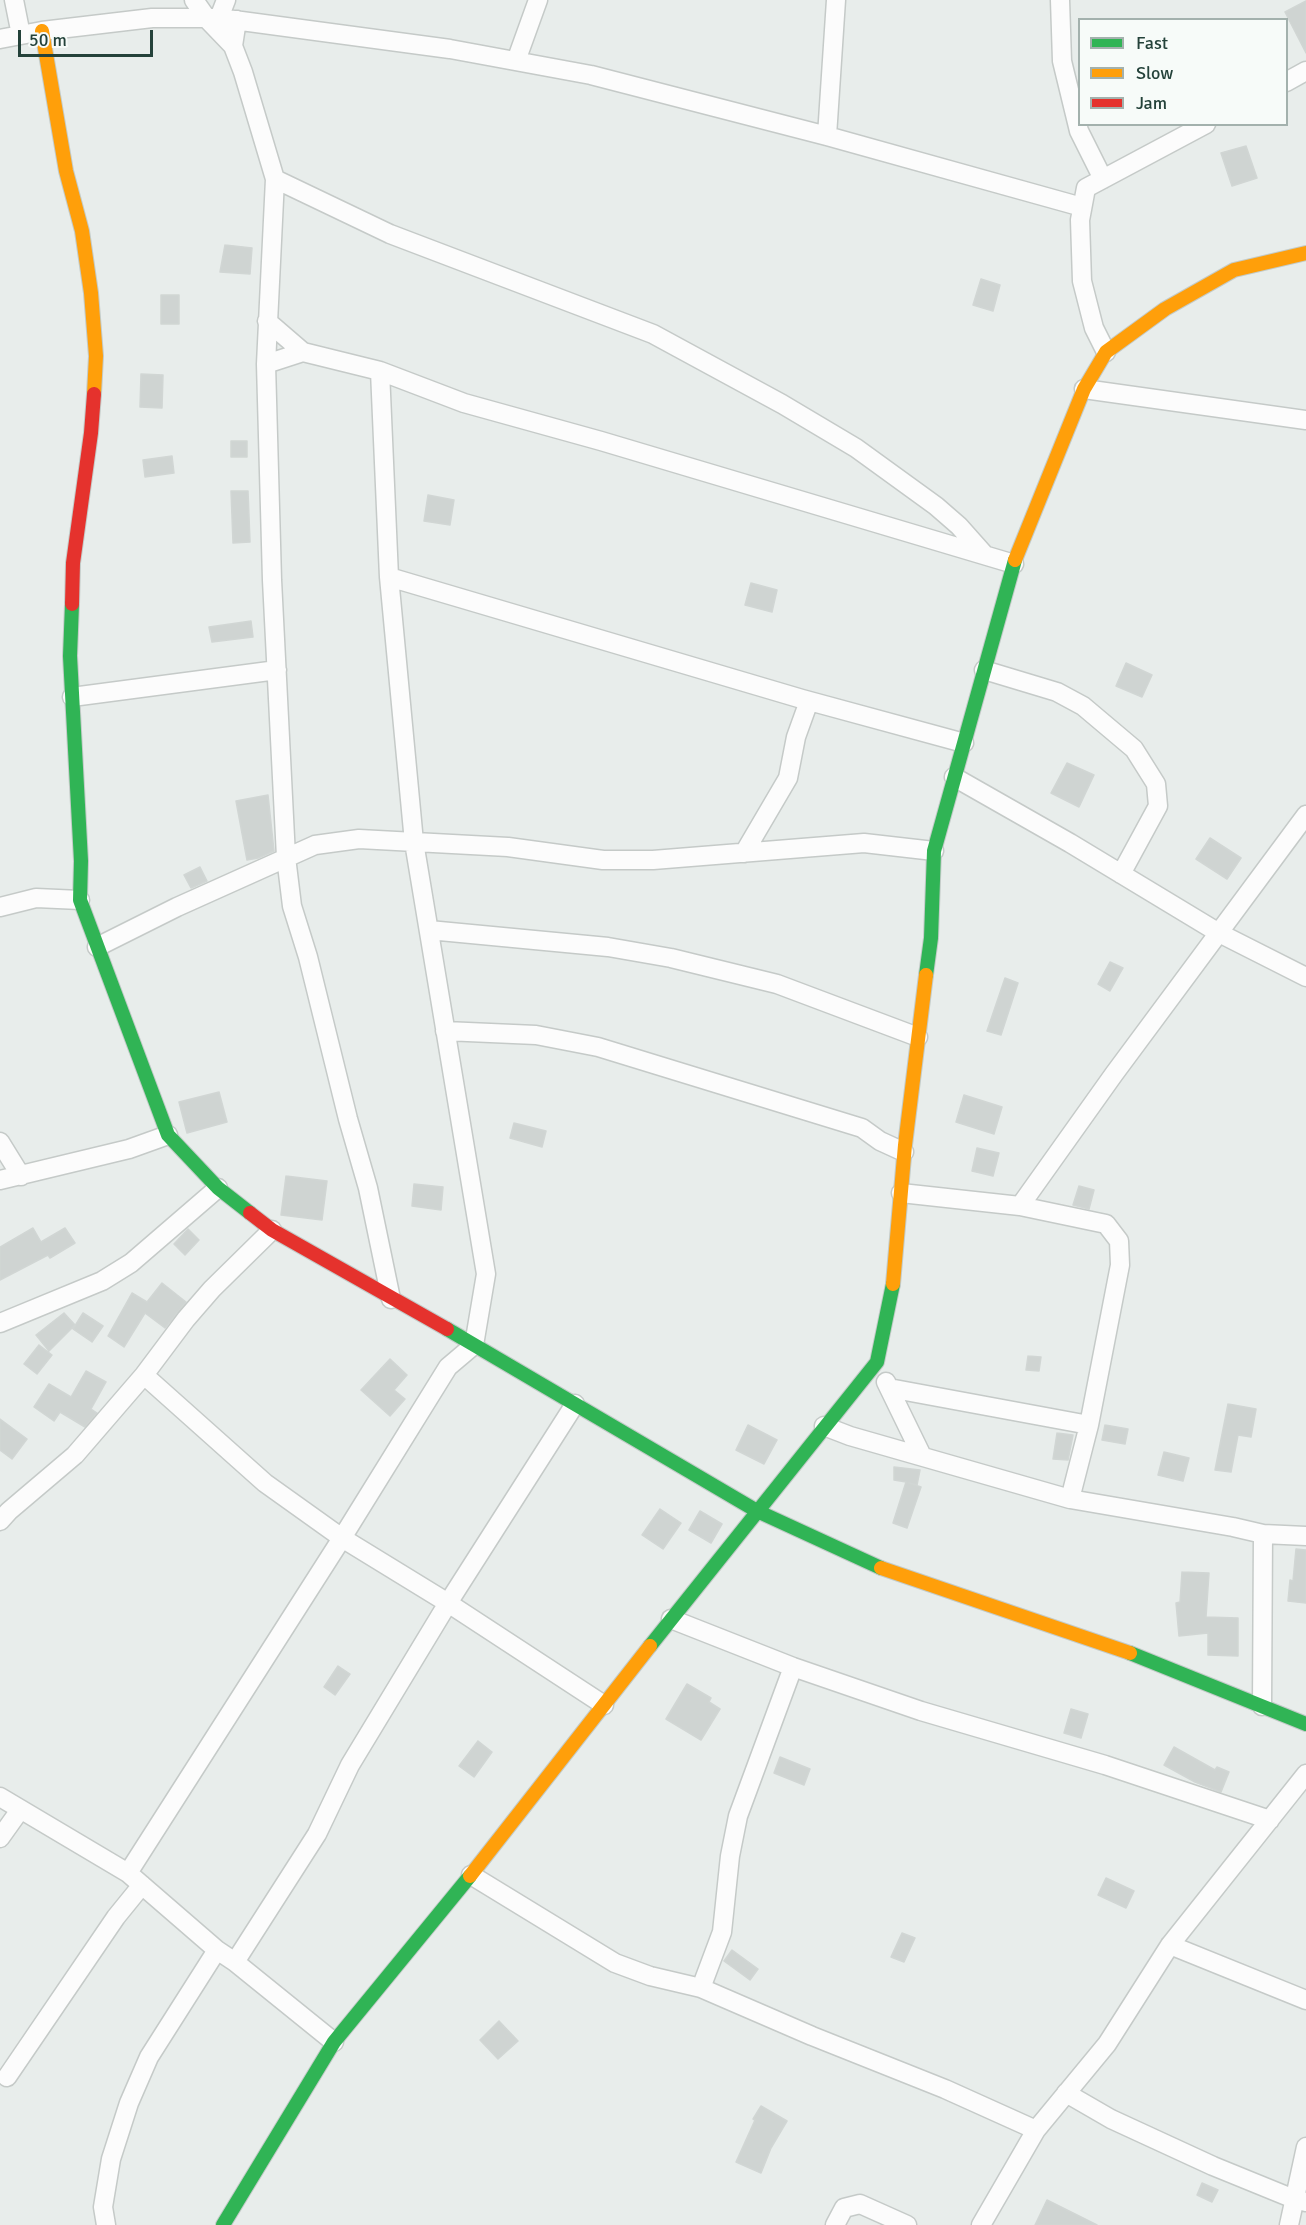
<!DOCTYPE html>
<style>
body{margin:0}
#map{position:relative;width:1306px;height:2225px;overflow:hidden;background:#e8edeb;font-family:Signika,sans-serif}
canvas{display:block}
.legend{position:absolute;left:1078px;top:18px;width:210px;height:108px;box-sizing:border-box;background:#f7fbf9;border:2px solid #a3b1ad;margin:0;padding:8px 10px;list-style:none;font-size:18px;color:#24423a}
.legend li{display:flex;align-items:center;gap:12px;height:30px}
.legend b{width:30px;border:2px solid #a3b1ad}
.scale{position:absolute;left:18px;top:30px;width:135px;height:27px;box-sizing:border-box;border:3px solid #24423a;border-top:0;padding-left:8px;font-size:18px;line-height:21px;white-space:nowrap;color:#24423a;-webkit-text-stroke:4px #f7fbf9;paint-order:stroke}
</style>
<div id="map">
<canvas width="1306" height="2225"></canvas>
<ul class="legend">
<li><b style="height:8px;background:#30b455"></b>Fast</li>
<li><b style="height:8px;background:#ff9f0a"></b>Slow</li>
<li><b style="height:8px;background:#e5322d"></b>Jam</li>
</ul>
<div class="scale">50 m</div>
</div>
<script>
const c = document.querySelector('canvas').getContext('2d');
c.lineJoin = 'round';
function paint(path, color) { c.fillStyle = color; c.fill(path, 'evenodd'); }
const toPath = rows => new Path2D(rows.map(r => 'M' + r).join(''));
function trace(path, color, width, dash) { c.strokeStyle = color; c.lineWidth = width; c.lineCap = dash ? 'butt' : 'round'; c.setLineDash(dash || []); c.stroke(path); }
const building = toPath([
 [1306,1,1306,53,1285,12,1306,1],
 [1246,146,1257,178,1232,186,1221,153,1246,146],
 [225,245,252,248,250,274,220,272,225,245],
 [981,279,1000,285,993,311,973,305,981,279],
 [161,295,179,295,179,324,161,324,161,295],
 [141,374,163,375,162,408,140,407,141,374],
 [231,441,247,441,247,457,231,457,231,441],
 [172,456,174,473,145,477,143,460,172,456],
 [231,491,248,491,250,542,233,543,231,491],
 [428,495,454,500,450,525,424,521,428,495],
 [751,583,777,590,772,612,745,605,751,583],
 [251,621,253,637,212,642,209,627,251,621],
 [1126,663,1152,675,1142,697,1116,686,1126,663],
 [1067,763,1094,775,1079,807,1051,793,1067,763],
 [268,795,274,851,258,858,247,860,236,801,268,795],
 [1210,838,1241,858,1227,879,1196,859,1210,838],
 [200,867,207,881,191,888,184,875,200,867],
 [1110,962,1123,968,1110,991,1098,984,1110,962],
 [1005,978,1018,983,1001,1035,987,1031,1005,978],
 [219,1092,227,1122,187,1133,179,1102,219,1092],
 [964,1095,1002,1107,994,1134,956,1122,964,1095],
 [514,1123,546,1131,542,1147,510,1138,514,1123],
 [977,1148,999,1153,993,1176,972,1171,977,1148],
 [286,1176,327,1181,322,1220,281,1215,286,1176],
 [414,1184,443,1187,441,1210,412,1206,414,1184],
 [1079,1186,1094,1190,1089,1209,1073,1205,1079,1186],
 [33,1228,41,1242,65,1228,75,1243,50,1258,48,1255,0,1280,0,1247,33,1228],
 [188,1229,199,1240,185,1255,174,1244,188,1229],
 [162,1283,186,1302,165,1328,145,1313,124,1347,108,1336,132,1293,147,1302,162,1283],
 [64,1313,75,1325,49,1351,36,1335,64,1313],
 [83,1313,103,1326,92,1342,73,1329,83,1313],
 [39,1345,52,1355,37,1374,24,1364,39,1345],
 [1028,1356,1041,1357,1039,1371,1026,1370,1028,1356],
 [390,1359,407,1375,394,1390,405,1399,390,1416,361,1390,390,1359],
 [86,1371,106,1382,91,1409,97,1413,85,1427,60,1412,54,1421,34,1407,49,1384,71,1397,86,1371],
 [1228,1404,1256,1409,1251,1437,1238,1435,1231,1472,1215,1470,1228,1404],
 [0,1419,27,1439,12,1459,0,1450,0,1419],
 [748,1425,777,1440,764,1464,736,1450,748,1425],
 [1105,1425,1128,1429,1125,1444,1102,1440,1105,1425],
 [1057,1433,1073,1435,1068,1460,1053,1459,1057,1433],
 [1164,1452,1189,1458,1183,1481,1158,1475,1164,1452],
 [894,1467,920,1470,917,1485,909,1483,921,1487,907,1528,893,1523,906,1482,894,1480,894,1467],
 [660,1509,681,1523,663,1549,642,1535,660,1509],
 [700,1511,722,1524,711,1543,689,1530,700,1511],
 [1296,1549,1306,1550,1306,1603,1288,1601,1290,1580,1293,1581,1296,1549],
 [1182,1572,1209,1573,1206,1617,1238,1618,1238,1656,1208,1655,1208,1633,1179,1636,1176,1603,1180,1602,1182,1572],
 [338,1666,350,1674,335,1695,324,1687,338,1666],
 [687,1684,711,1698,709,1702,720,1709,701,1740,666,1719,687,1684],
 [1071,1709,1088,1714,1081,1738,1064,1733,1071,1709],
 [478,1741,492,1752,474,1777,459,1766,478,1741],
 [1174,1747,1215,1770,1217,1767,1229,1772,1221,1792,1195,1782,1164,1765,1174,1747],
 [780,1757,810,1769,804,1785,774,1773,780,1757],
 [1106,1878,1134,1891,1126,1908,1098,1895,1106,1878],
 [902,1933,915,1938,904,1962,891,1957,902,1933],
 [732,1950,758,1969,750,1980,724,1961,732,1950],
 [499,2021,518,2041,498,2059,480,2040,499,2021],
 [761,2106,787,2121,771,2148,761,2173,736,2162,755,2120,753,2119,761,2106],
 [1202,2183,1218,2190,1212,2202,1197,2195,1202,2183],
 [1047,2200,1097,2225,1035,2225,1047,2200]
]);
const street = toPath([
 [14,0,21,35],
 [194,0,208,20,233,46],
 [1060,0,1062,61,1079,131,1103,179],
 [219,18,226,0],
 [237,20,233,46,243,72,275,179,266,364,272,580,286,857,292,906,308,957,348,1119,368,1188,391,1299],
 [0,39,42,31,152,18,219,18,450,49,591,75,827,136,1082,207],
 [516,61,538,0],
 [1286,82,1306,71],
 [827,136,836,0],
 [275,179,390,234,653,334,782,404,856,448,936,506,959,526,983,553],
 [267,321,303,352],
 [1106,352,1094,328,1082,281,1080,220,1086,188,1206,124],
 [266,364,303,352,380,371,464,403,601,441,1014,564],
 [1084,389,1306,420],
 [389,577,802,699,964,743],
 [984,670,1057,692,1083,706,1134,749,1156,784,1158,806,1121,874],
 [72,697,277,670],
 [954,777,1070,843,1219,933,1306,977],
 [744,853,788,778,796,737,809,701],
 [0,907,36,898,80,900],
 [429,930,608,947,671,958,777,984,918,1037],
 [97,947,177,907,315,845,359,839,508,847,603,860,653,860,864,843,934,851],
 [445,1031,536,1035,598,1047,862,1128,880,1141,904,1152],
 [0,1142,21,1176],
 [0,1180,129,1149,168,1135],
 [1020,1206,1114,1074,1306,815],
 [0,1323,102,1281,131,1263,218,1188],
 [144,1375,265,1483,342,1538,448,1603,604,1705],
 [886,1382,922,1456],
 [889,1388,1089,1425],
 [824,1426,850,1436,1070,1499,1089,1425,1120,1265,1119,1241,1106,1224,1020,1206,901,1193],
 [1070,1499,1233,1527,1263,1534,1262,1706],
 [0,1521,9,1511,75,1455,144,1375,186,1319,212,1289,272,1230],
 [1263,1534,1306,1536],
 [671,1619,793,1667,921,1711,1105,1765,1270,1820],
 [0,1797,128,1873,217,1950,235,1962,334,2042],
 [0,1838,20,1810],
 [128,1873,342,1538,448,1367,474,1345,486,1274,414,842,389,577,380,371],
 [471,1875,615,1963,650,1976,701,1988,812,2036,945,2089,1036,2130],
 [1170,1945,1306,2000],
 [235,1962,317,1834,350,1765,448,1603,575,1404],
 [701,1988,722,1932,730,1856,738,1816,793,1667],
 [7,2077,116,1917,142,1885],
 [1066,2093,1111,2119,1213,2166,1294,2199,1306,2202],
 [106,2225,103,2207,111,2159,129,2103,149,2057,217,1950],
 [835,2225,844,2208,860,2204,907,2225],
 [981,2225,1036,2130,1107,2044,1170,1945,1306,1774],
 [1289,2225,1306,2147]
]);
const fast = toPath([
 [72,604,70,656,81,861,80,900,168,1135,218,1188,250,1213],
 [926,975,931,938,934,851,1015,560],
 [447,1329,757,1511,881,1568],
 [650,1646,877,1362,893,1284],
 [1130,1653,1306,1724],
 [223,2225,334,2042,470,1876]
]);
const slow = toPath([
 [42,31,66,171,82,231,91,293,96,356,94,394],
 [1015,560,1084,389,1106,352,1165,309,1234,270,1306,253],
 [893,1284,905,1145,926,975],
 [881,1568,1130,1653],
 [470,1876,650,1646]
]);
const jam = toPath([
 [72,604,73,563,91,433,94,394],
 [250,1213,272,1230,447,1329]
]);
paint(building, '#cfd4d2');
trace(building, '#d1d6d4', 1.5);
trace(street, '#c5cac8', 21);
trace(fast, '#c3cbc8', 16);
trace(slow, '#c3cbc8', 16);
trace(jam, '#c3cbc8', 16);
trace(street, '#fcfcfc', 18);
trace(fast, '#30b455', 14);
trace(slow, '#ff9f0a', 14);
trace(jam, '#e5322d', 14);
</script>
